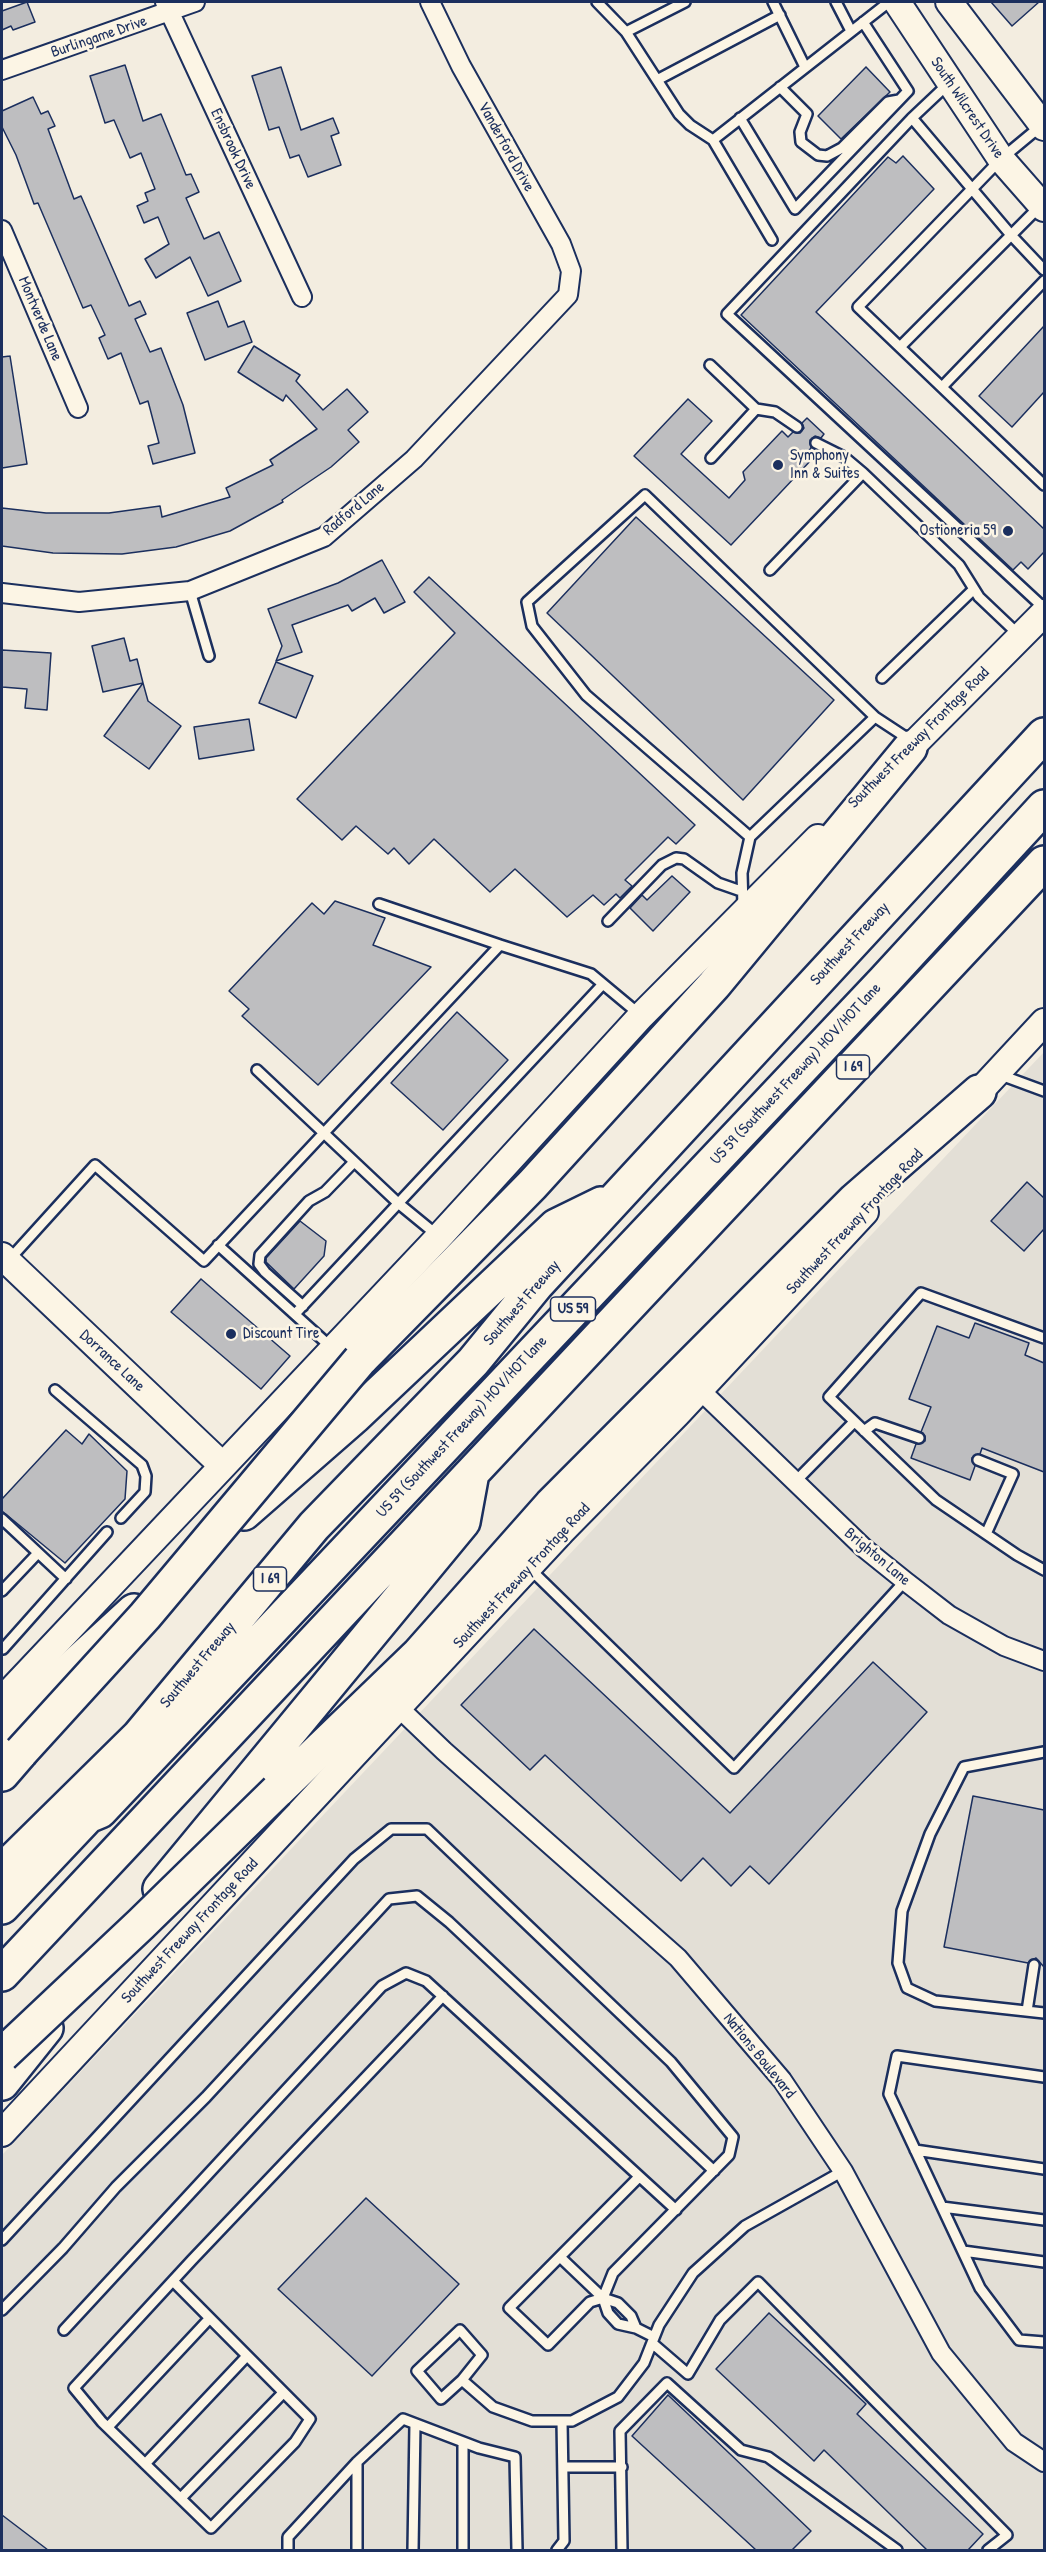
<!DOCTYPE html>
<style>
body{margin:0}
#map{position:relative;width:1046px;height:2552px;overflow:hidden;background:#f3ede0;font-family:"Patrick Hand",sans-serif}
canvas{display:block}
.frame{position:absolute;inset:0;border:3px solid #1b2f5e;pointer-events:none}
</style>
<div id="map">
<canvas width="1046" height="2552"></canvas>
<div class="frame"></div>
</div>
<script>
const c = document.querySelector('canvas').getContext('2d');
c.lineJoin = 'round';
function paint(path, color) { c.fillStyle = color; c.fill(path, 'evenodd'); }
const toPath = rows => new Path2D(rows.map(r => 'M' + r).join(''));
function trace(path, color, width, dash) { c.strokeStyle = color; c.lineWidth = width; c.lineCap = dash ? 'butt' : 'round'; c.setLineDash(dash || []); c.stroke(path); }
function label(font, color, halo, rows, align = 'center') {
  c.font = font + ' "Patrick Hand",sans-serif'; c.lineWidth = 5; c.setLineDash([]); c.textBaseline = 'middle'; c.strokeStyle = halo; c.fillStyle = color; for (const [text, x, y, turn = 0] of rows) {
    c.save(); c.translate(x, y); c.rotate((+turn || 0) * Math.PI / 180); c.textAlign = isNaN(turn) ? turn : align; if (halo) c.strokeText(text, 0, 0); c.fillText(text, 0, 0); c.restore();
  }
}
const built = toPath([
 [1044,1052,1044,2550,2,2550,2,2155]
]);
const building = toPath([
 [27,2,35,22,13,30,11,26,2,30,2,11,27,2],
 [991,2,1039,2,1012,26,991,2],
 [125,65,143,121,161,114,186,175,191,174,199,192,186,198,204,239,219,232,241,281,208,296,190,257,156,278,145,259,169,244,158,217,144,223,137,206,148,201,145,193,155,189,141,153,130,158,114,120,105,123,90,76,125,65],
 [281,67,301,130,333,118,339,133,331,136,341,165,308,177,299,155,290,158,279,127,269,130,252,76,281,67],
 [866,67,890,92,841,139,818,116,866,67],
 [33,97,41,114,48,111,55,126,48,129,74,199,81,196,129,306,140,301,146,314,135,319,150,352,161,348,183,405,195,453,153,464,148,446,159,443,148,401,140,404,121,353,108,359,99,338,105,335,91,305,83,308,38,203,34,204,16,155,2,127,2,111,33,97],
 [903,156,934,189,816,312,1044,529,1044,552,1028,569,1021,562,1013,570,741,315,888,157,896,163,903,156],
 [218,301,228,327,244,321,252,342,205,360,187,313,218,301],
 [1044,326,1044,392,1012,427,979,396,1044,326],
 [254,346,300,375,296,381,323,410,347,389,368,412,348,430,359,442,331,467,282,500,283,502,230,531,176,547,122,554,53,553,2,546,2,508,46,513,109,513,160,506,162,517,230,497,226,488,273,465,270,460,317,429,286,395,283,401,238,372,254,346],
 [10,356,27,464,2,468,2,357,10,356],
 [688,399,712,421,681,454,729,498,745,480,743,472,782,431,788,437,793,432,800,433,804,428,802,423,807,418,824,434,821,438,815,436,810,440,811,448,807,453,813,458,731,545,634,456,688,399],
 [636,517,834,700,743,800,547,613,636,517],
 [382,560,405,602,384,613,375,598,352,611,348,605,292,625,302,652,276,661,282,646,268,609,338,583,382,560],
 [429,577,695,825,676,844,668,837,625,880,632,886,620,898,616,894,604,905,593,895,567,917,515,869,490,892,434,839,409,864,394,848,388,854,356,826,342,840,297,799,455,633,414,592,429,577],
 [124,638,130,661,137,659,143,683,103,692,92,646,124,638],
 [2,650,51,653,47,710,25,708,27,689,2,687,2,650],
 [276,662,313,676,296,718,259,703,276,662],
 [143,683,148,701,181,726,149,769,104,736,143,683],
 [249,719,254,750,199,759,194,727,249,719],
 [672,876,690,892,653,931,630,908,642,895,647,900,672,876],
 [335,901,385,918,373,945,431,967,318,1085,242,1016,249,1009,229,991,312,903,324,914,335,901],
 [457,1012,508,1060,443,1130,391,1083,457,1012],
 [1027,1182,1044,1198,1044,1229,1024,1251,991,1221,1027,1182],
 [300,1221,326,1241,324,1256,294,1289,266,1262,266,1258,300,1221],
 [201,1279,290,1356,261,1389,171,1312,201,1279],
 [975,1323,1029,1343,1025,1355,1044,1363,1044,1472,982,1448,980,1454,972,1458,975,1466,970,1480,911,1458,916,1444,925,1441,925,1436,921,1432,931,1407,909,1399,937,1326,969,1338,975,1323],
 [66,1430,82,1444,89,1434,127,1471,125,1499,65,1563,2,1511,2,1499,66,1430],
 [534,1629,730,1813,873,1662,927,1712,769,1884,750,1866,731,1886,703,1858,681,1881,545,1755,530,1770,461,1705,534,1629],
 [973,1796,1044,1810,1044,1967,1036,1958,1028,1963,944,1947,973,1796],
 [366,2198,459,2284,372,2376,278,2289,366,2198],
 [769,2313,866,2404,857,2414,983,2534,968,2550,927,2550,824,2450,814,2461,716,2369,769,2313],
 [668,2395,811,2531,792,2550,756,2550,632,2436,668,2395],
 [2,2515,48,2550,2,2550,2,2515]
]);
const lane = toPath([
 [597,2,626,32,679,114,690,125,713,140,772,240],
 [773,2,805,67],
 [836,2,851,31],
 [626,32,685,2],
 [657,80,780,15],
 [948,84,912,118,727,314,1044,608],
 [780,87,807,114,800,132,801,142,818,155,827,156,842,148,888,102,899,100],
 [740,118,795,209,908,91,863,22],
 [912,118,1011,235,1044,270],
 [1042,125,1001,159,858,307,1044,485],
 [713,140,889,2],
 [900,347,1040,206],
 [710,365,756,409,775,412,797,427],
 [942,387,1044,281],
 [816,443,844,457,863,473,959,565,979,597,1019,635],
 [711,458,756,409],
 [770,570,863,473],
 [190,591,209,656],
 [882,678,974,589],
 [750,837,586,695,532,626,527,602,645,495,875,717],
 [379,904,500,945],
 [743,906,742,873,750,837,875,717,910,740],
 [608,921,662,865,676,858,684,859,718,883,741,891],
 [257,1070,398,1203,437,1235],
 [998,1074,1044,1091],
 [218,1245,332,1348],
 [8,1261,95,1165,204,1261,500,945,591,974,639,1014],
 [303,1306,265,1272,259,1264,260,1255,309,1201,325,1192,354,1162],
 [295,1314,603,984],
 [1044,1338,921,1293,829,1397,936,1500,1017,1555,1044,1570],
 [55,1390,142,1465,146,1476,145,1492,121,1518],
 [864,1431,875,1423,919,1438],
 [978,1460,1013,1474,986,1534],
 [794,1483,854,1422],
 [2,1519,66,1579],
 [529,1568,734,1768,905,1581],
 [2,1591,38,1553],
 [3,1649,107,1532],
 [1044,1752,964,1767,930,1834,902,1911,898,1963,907,1988,935,2001,1044,2013],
 [1027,2011,1034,1965],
 [1044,2077,897,2056,889,2094,980,2288,1019,2340,1044,2342],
 [915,2150,1044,2169],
 [942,2207,1044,2220],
 [2,2240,354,1859,391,1829,427,1829,671,2062,733,2137,729,2155,613,2273,603,2298],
 [963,2251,1044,2262],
 [560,2257,603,2298],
 [173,2281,310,2419,295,2442,211,2528,102,2422,74,2388,192,2260,443,1996],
 [603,2298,590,2302,548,2345,509,2308,639,2177],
 [2,2310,63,2248,116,2187,206,2097,389,1899,417,1896,449,1922,714,2171],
 [636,2328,618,2324,608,2313,603,2298,618,2303,631,2316,636,2328,654,2337],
 [64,2330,382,1986,406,1973,426,1981,676,2210],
 [652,2343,688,2374,720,2320,758,2282,1007,2535,988,2550],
 [462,2380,441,2399,417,2371,460,2330,482,2355,462,2380,493,2407,532,2421,572,2421,618,2397,644,2363,659,2325,693,2273,745,2226,843,2171],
 [108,2427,209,2319],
 [145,2464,246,2357],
 [563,2467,622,2467],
 [181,2498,283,2393],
 [288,2550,288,2537,357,2462,403,2419,479,2448,515,2457,517,2550],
 [357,2550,357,2462],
 [413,2550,415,2424],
 [463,2550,463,2442],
 [557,2550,564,2541,562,2421],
 [622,2550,620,2431,667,2383,741,2450,768,2457,897,2550]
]);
const street = toPath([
 [165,2,302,297],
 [2,70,195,2],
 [2,230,78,408],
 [2,593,79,602,190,591,324,537,414,459,568,295,571,271,561,244,461,66,430,2],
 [699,1389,864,1548,905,1581,949,1615,1004,1646,1044,1661],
 [399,1708,444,1751,678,1958,782,2080,843,2171,941,2353,1014,2442,1044,2462]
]);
const secondary = toPath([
 [897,2,1001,159,1044,208],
 [949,2,1044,127],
 [898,760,1044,613],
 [967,1105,1044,1022],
 [2,1256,222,1465],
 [2,1700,439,1237,641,1016,818,838],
 [2,2133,562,1531,677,1414,865,1212]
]);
const highway = toPath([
 [360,1360,532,1185,714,985,910,748],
 [244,1513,355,1416,556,1226,601,1204],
 [2,1732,134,1611],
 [2,1774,21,1752],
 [277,1791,418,1655,551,1505,855,1200,979,1092],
 [2,1871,139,1736,314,1526,473,1362,537,1284,1044,735],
 [160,1889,463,1522,472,1473],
 [2,1907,88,1816,100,1811,884,981,1044,807],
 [2,1974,1044,863],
 [2,2083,46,2028]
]);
const highwayBridge = toPath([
 [21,1752,145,1616,360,1360],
 [2,2055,141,1924,277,1791]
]);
const markers = [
 [778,465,6,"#1b2f5e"],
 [1008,531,6,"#1b2f5e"],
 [231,1334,6,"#1b2f5e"]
];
const shields = [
 [853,1067,33],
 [573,1309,45],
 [270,1579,33]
];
const shieldNames = [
 ["I 69",853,1067],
 ["US 59",573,1309],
 ["I 69",270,1579]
];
const streetNames = [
 ["Burlingame Drive",99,37,-19],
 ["South Wilcrest Drive",967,108,56],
 ["Vanderford Drive",506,147,61],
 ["Ensbrook Drive",233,149,65],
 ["Montverde Lane",40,319,67],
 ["Radford Lane",354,509,-40],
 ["Southwest Freeway Frontage Road",919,738,-45],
 ["Southwest Freeway",850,944,-47],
 ["US 59 (Southwest Freeway) HOV/HOT lane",796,1074,-47],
 ["Southwest Freeway Frontage Road",855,1222,-47],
 ["Southwest Freeway",522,1303,-49],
 ["Dorrance Lane",112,1361,43],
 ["US 59 (Southwest Freeway) HOV/HOT lane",462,1427,-47],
 ["Brighton Lane",877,1557,40],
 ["Southwest Freeway Frontage Road",522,1576,-47],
 ["Southwest Freeway",198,1665,-50],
 ["Southwest Freeway Frontage Road",190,1931,-47],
 ["Nations Boulevard",759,2056,51]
];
const poiNames = [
 ["Symphony",790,456],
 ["Inn & Suites",790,474],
 ["Ostioneria 59",996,531,"right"],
 ["Discount Tire",243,1334]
];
paint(built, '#e3dfd6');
paint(building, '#bebec0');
trace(building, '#1b2f5e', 1.5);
trace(lane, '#1b2f5e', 14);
trace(street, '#1b2f5e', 22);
trace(secondary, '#1b2f5e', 30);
trace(highway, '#1b2f5e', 38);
trace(lane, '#fcf5e5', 9);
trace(street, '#fcf5e5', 18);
trace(secondary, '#fcf5e5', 26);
trace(highway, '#fcf5e5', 33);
trace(highwayBridge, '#1b2f5e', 38, []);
trace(highwayBridge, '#fcf5e5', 33);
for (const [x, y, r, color] of markers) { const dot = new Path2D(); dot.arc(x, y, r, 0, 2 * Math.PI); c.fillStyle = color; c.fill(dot); trace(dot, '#fcf5e5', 2); }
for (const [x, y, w] of shields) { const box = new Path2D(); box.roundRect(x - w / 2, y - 12, w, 24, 4.5); c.fillStyle = '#fcf5e5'; c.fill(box); trace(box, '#1b2f5e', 1.5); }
label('bold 15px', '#1b2f5e', null, shieldNames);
label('16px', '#1b2f5e', '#fcf5e5', streetNames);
label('16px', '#1b2f5e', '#fcf5e5', poiNames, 'left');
</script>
